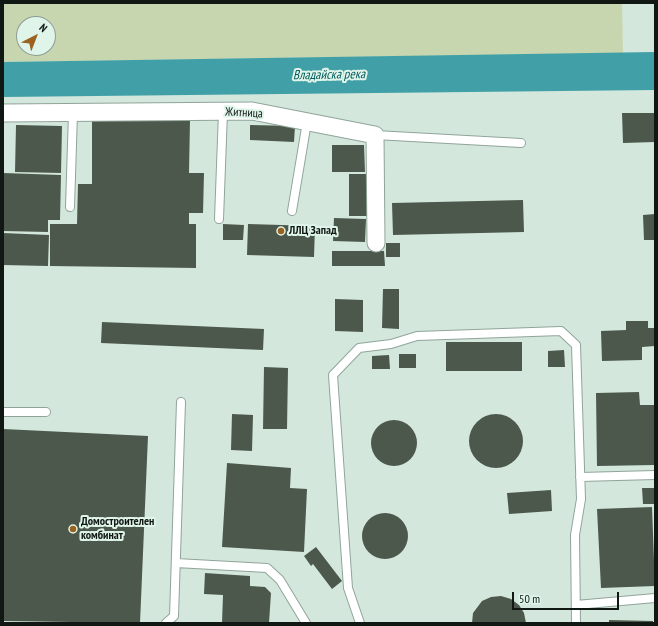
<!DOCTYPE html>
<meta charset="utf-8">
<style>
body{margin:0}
#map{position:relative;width:658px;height:626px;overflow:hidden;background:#d3e7dc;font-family:"PT Sans Narrow",sans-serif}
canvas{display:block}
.frame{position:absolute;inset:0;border:4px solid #111814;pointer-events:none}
.north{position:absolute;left:16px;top:16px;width:40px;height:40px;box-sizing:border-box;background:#e0f5ea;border:1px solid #8d9d94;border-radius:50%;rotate:42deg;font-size:11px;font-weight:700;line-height:16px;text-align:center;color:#111814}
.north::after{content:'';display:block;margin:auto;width:14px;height:18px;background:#9b611f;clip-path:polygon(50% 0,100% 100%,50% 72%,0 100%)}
.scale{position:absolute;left:512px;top:592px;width:107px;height:18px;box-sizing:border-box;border:2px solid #111814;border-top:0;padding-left:5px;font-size:12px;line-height:14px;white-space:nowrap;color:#111814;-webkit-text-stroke:3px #e0f5ea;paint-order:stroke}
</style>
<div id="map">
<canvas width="658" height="626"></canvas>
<div class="frame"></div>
<div class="north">N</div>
<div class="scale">50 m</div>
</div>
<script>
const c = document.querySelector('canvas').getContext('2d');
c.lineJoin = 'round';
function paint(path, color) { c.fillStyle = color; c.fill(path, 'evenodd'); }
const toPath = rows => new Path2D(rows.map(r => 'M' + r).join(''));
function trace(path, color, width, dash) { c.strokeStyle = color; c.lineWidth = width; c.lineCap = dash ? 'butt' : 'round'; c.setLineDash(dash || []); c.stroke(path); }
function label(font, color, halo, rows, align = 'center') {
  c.font = font + ' "PT Sans Narrow",sans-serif'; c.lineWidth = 4; c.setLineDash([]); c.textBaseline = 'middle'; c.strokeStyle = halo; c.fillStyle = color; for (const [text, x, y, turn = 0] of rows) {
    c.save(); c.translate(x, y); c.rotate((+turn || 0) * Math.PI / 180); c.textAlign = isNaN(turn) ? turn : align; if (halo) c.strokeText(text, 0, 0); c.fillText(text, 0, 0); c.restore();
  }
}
const green = toPath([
 [3,3,622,3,623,53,3,62],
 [24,24,48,24,48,48,24,48]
]);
const water = toPath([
 [655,52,655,90,3,97,3,62]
]);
const building = toPath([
 [622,113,655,113,655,142,623,143],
 [92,119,190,120,189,173,204,173,203,213,189,213,189,224,196,224,196,268,50,266,50,224,77,224,78,184,92,184],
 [16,125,62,126,61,173,15,172],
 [250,125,295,126,294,142,250,140],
 [332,145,364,145,365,172,332,172],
 [3,173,61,175,60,220,48,220,48,232,3,231],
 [349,174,367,174,367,216,349,216],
 [523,200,524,232,393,235,392,203],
 [655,214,655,240,644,240,643,215],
 [334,218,366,219,365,242,333,241],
 [223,224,244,225,243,240,223,240],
 [248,224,315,226,314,257,247,255],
 [3,233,49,235,48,266,3,265],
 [386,243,400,243,400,257,386,257],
 [332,251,384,251,385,266,332,266],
 [383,289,399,289,399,329,382,328],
 [335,299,363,300,363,332,335,331],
 [626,321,648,321,648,328,655,328,655,346,642,347,642,360,602,361,601,331,626,330],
 [102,322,264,329,263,350,101,343],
 [446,342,522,342,522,371,446,371],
 [564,350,565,367,548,367,548,351],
 [399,354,416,354,416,368,399,368],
 [389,355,390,369,372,369,372,356],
 [264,367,288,368,287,429,263,429],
 [639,392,640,405,655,405,655,465,597,466,596,393],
 [232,414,253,415,252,451,231,450],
 '469 441a27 27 0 1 1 54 0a27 27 0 1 1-54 0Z',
 '371 443a23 23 0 1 1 46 0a23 23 0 1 1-46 0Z',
 [3,429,148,436,140,623,3,621],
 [227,463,291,468,290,488,307,489,304,552,222,547],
 [642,488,655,488,655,504,643,504],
 [551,490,552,511,509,514,507,493],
 [652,507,655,586,601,588,597,509],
 '362 536a23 23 0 1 1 46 0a23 23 0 1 1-46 0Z',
 [316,547,342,581,332,589,313,564,311,566,304,556],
 [205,573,250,576,250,586,265,587,271,593,269,623,222,623,223,595,204,594],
 [501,596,511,599,519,605,524,613,526,623,472,623,473,613,482,601,491,597],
 [609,620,653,621,653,623,609,623]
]);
const service = toPath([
 [375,135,521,143],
 [70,207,73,113],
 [292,211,307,122],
 [219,219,223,112],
 [3,412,46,412],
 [580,477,655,475],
 [176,563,267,568,280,580,306,623],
 [576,605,655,598],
 [166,623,174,616,181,402],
 [360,623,348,588,333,375,359,348,391,344,417,336,561,331,576,345,581,499,575,535,576,623]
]);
const minor = toPath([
 [3,113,252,111,375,135,376,243]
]);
const markers = [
 [281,231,4,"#9b611f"],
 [73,529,4,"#9b611f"]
];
const streetNames = [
 ["Житница",244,113,3]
];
const poiNames = [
 ["ЛЛЦ Запад",289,231],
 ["Домостроителен",81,522],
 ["комбинат",81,536]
];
const waterNames = [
 ["Владайска река",329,75,-1]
];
paint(green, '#c8d6af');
paint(water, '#41a0a7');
paint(building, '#4c584b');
trace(service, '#91a49a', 10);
trace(minor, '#91a49a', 19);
trace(service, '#fff', 8);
trace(minor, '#fff', 17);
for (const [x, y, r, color] of markers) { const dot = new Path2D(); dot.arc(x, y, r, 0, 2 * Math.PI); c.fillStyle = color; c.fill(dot); trace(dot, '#e0f5ea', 1.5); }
label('12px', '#111814', '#e0f5ea', streetNames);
label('bold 12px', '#111814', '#e0f5ea', poiNames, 'left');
label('italic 13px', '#01595e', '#e0f5ea', waterNames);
</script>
